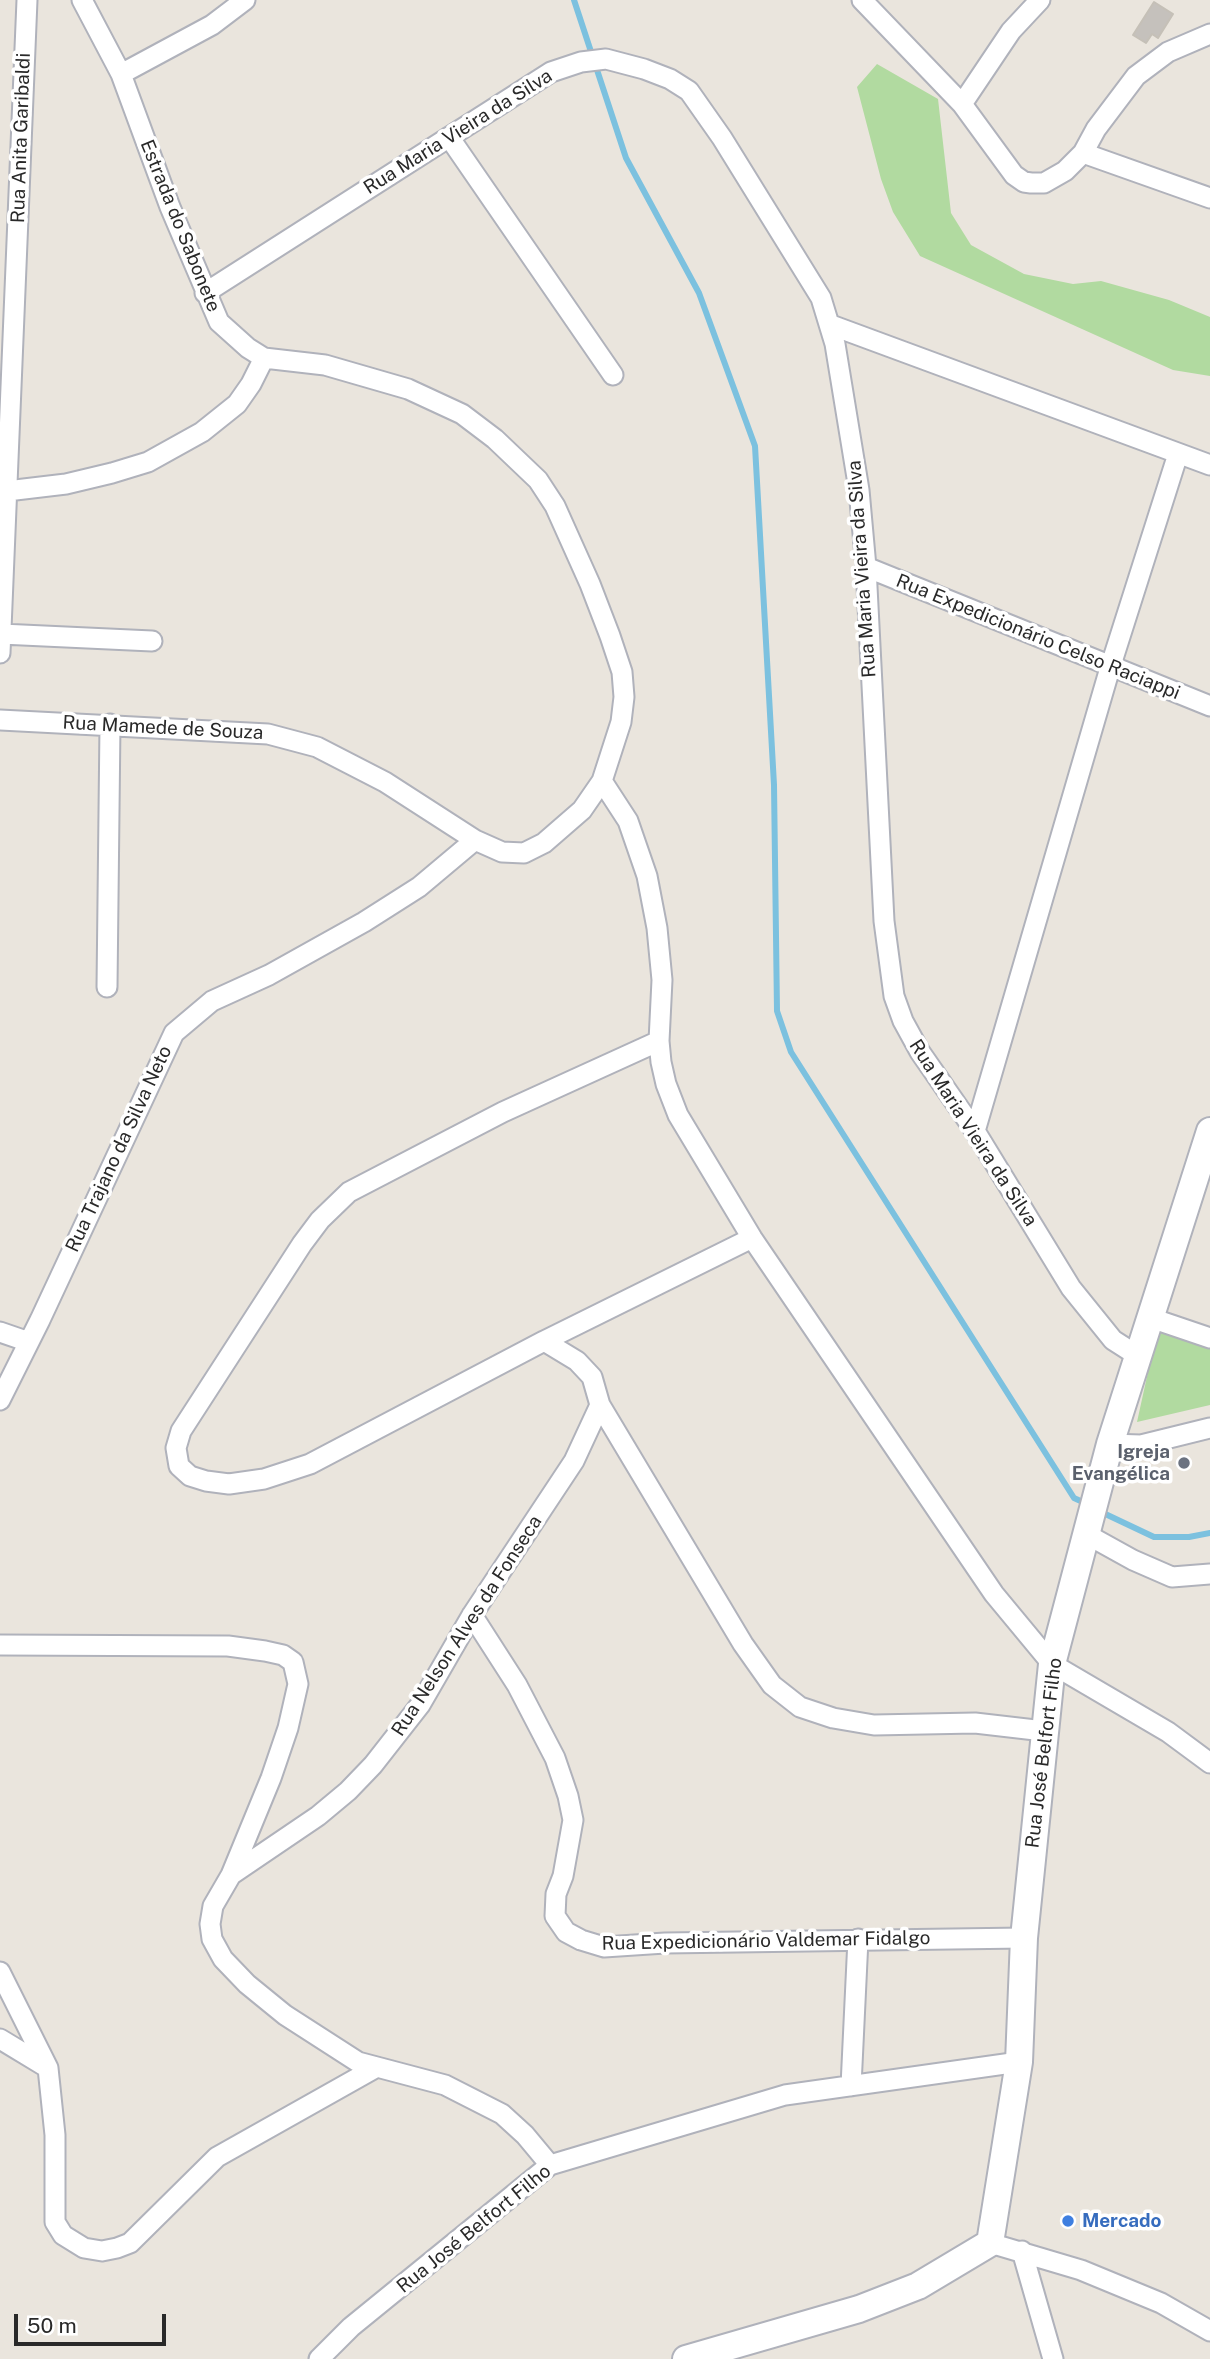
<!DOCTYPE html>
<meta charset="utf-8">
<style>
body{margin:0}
#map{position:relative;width:1210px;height:2359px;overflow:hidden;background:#eae5dd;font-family:"Public Sans",sans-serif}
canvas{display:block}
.scale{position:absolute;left:14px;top:2314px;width:152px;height:32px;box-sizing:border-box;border:4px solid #292929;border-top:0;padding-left:9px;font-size:21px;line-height:24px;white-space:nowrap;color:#292929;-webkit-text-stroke:5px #fff;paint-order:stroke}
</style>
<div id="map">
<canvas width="1210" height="2359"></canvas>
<div class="scale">50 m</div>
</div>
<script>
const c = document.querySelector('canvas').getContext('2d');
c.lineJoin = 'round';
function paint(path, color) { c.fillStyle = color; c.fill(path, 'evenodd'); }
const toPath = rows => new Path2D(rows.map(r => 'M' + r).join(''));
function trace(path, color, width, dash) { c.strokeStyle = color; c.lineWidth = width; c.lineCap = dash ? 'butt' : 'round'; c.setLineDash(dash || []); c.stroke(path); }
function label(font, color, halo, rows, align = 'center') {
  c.font = font + ' "Public Sans",sans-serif'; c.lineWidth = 7; c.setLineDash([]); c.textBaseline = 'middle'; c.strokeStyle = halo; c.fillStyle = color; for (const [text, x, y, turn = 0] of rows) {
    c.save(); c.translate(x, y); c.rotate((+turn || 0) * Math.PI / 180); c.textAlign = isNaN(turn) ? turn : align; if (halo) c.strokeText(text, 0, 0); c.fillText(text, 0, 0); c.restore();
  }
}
const green = toPath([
 [877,64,938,99,951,213,971,245,1024,274,1073,284,1101,281,1169,300,1210,317,1210,376,1173,370,920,256,893,212,881,179,857,87],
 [1157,1331,1210,1348,1210,1405,1137,1422]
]);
const stream = toPath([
 [574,0,626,158,699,293,755,446,774,785,777,1011,791,1052,1074,1498,1087,1504],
 [1099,1511,1154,1537,1189,1537,1210,1533]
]);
const building = toPath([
 [1154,2,1173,14,1158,38,1152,34,1146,43,1133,35,1154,2]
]);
const street = toPath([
 [862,0,962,104,1014,175,1024,182,1031,183,1044,183,1065,171,1083,153,1096,129,1136,76,1168,52,1210,34],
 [121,74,212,25,245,0],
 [962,104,1011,31,1040,0],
 [449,137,613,375],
 [1083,153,1210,198],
 [205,293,551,72,581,62,606,59,644,69,670,79,689,91,722,138,821,298,835,344,859,490,866,567,884,921,894,996,903,1021,920,1052,975,1131,1071,1288,1113,1340,1138,1356],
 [831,325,1210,465],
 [7,491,66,484,112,473,148,462,202,432,237,404,251,384,264,358],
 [866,567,1210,706],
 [1,634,152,641],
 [0,653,27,0],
 [0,720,268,734,317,747,385,782,475,840,502,852,524,853,544,843,582,810,602,781,621,722,624,697,622,672,610,636,590,584,555,506,538,480,495,439,462,414,408,389,325,365,264,358,248,348,219,322,170,207,121,74,82,0],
 [602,781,628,821,647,876,657,928,662,980,659,1041,661,1062,666,1084,678,1115,752,1238,994,1594,1052,1664,1168,1732,1210,1763],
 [107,987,110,724],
 [659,1041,503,1112,349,1192,320,1220,302,1244,181,1431,176,1448,179,1466,190,1476,206,1481,229,1484,264,1479,310,1464,544,1341,752,1238],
 [975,1131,1110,668,1178,454],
 [1151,1318,1210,1338],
 [0,1332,29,1342],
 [544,1341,577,1361,592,1377,600,1405,574,1461,472,1615,420,1705,373,1765,348,1791,318,1816,231,1875,213,1906,210,1924,212,1939,223,1959,247,1984,285,2015,358,2062,445,2085,502,2114,525,2135,550,2165],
 [0,1400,40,1320,174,1033,212,1001,269,975,364,922,419,887,475,840],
 [600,1405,743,1644,772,1685,800,1707,833,1718,874,1725,975,1723,1044,1731],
 [1110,1444,1141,1445,1210,1428],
 [1086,1534,1133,1560,1172,1577,1210,1574],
 [472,1615,517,1685,555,1758,568,1796,573,1820,563,1876,556,1894,555,1916,566,1932,581,1940,604,1947,665,1943,1024,1938],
 [0,1645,228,1646,265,1651,283,1655,293,1662,298,1684,288,1728,271,1778,231,1875],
 [0,1972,48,2068,55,2135,55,2222,63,2235,84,2248,102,2251,117,2248,130,2243,217,2157,377,2067],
 [0,2039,48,2068],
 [851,2086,858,1939],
 [990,2243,1081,2270,1161,2303,1210,2331],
 [1022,2251,1053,2359],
 [319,2359,351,2327,550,2165,785,2095,1019,2062]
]);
const secondary = toPath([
 [686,2359,859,2309,918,2286,990,2243,1019,2062,1024,1938,1052,1664,1110,1444,1210,1131]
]);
const markers = [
 [1184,1463,7,"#6b7280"],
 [1068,2221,7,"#3f7fe0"]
];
const streetNames = [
 ["Rua Maria Vieira da Silva",458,132,-32],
 ["Rua Anita Garibaldi",21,138,-88],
 ["Estrada do Sabonete",180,226,68],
 ["Rua Maria Vieira da Silva",862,569,-94],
 ["Rua Expedicionário Celso Raciappi",1038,637,22],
 ["Rua Mamede de Souza",163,728,3],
 ["Rua Maria Vieira da Silva",973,1133,57],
 ["Rua Trajano da Silva Neto",119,1149,-65],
 ["Rua Nelson Alves da Fonseca",467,1626,-57],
 ["Rua José Belfort Filho",1044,1753,-83],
 ["Rua Expedicionário Valdemar Fidalgo",766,1941,-1],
 ["Rua José Belfort Filho",474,2229,-39]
];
const worshipNames = [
 ["Igreja",1170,1452],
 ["Evangélica",1170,1474]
];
const shopNames = [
 ["Mercado",1082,2221]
];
paint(green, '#b1daa0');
trace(stream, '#7cc1df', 6);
paint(building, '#c5c1bc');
trace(building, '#c5c0b7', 2);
trace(street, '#b0b2bb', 23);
trace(secondary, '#b0b2bb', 30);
trace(street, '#fff', 19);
trace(secondary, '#fff', 26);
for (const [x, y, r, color] of markers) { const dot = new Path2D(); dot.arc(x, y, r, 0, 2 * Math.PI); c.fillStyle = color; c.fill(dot); trace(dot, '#fff', 2.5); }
label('19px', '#292929', '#fff', streetNames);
label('bold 19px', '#5b616d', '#fff', worshipNames, 'right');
label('bold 19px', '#366cbe', '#fff', shopNames, 'left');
</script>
